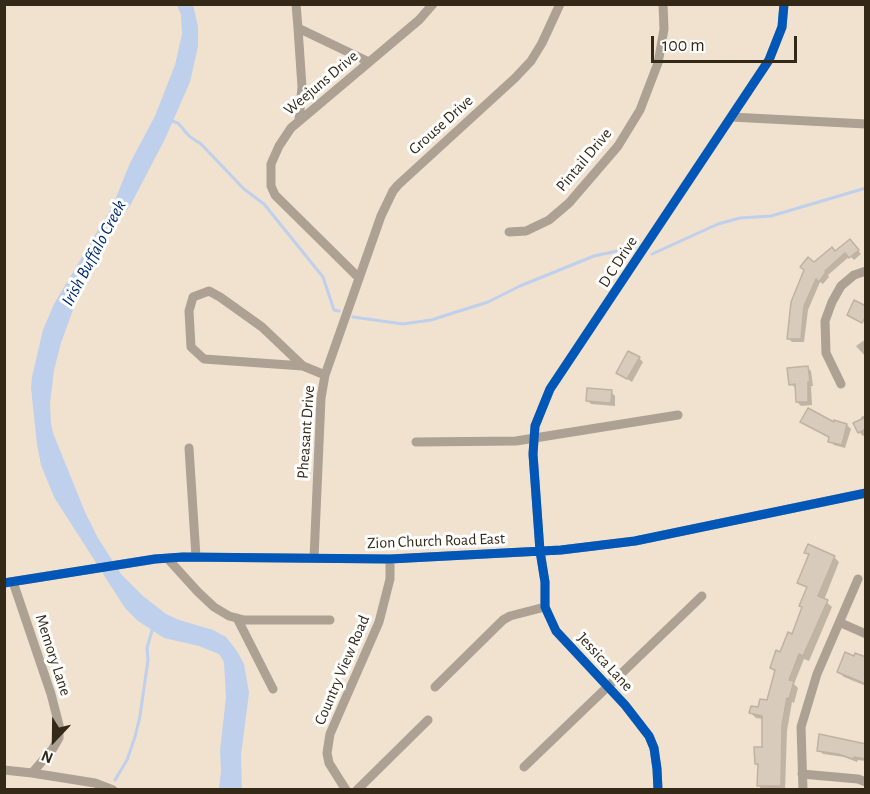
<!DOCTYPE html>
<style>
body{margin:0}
#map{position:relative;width:870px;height:794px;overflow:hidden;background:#f0e2ce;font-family:"Alegreya Sans",sans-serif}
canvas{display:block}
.frame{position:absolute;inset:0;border:6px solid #342917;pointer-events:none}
.north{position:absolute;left:24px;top:710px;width:60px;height:60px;-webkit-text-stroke:4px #fff;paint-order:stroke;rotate:202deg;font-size:16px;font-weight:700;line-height:24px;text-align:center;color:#342917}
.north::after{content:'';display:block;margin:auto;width:21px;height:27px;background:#342917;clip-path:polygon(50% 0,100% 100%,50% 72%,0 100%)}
.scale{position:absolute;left:651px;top:36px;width:146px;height:27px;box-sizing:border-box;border:3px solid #342917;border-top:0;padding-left:8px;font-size:18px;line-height:21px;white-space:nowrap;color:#342917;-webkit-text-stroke:4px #fff;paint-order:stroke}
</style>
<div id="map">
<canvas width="870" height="794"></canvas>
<div class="frame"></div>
<div class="north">N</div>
<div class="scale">100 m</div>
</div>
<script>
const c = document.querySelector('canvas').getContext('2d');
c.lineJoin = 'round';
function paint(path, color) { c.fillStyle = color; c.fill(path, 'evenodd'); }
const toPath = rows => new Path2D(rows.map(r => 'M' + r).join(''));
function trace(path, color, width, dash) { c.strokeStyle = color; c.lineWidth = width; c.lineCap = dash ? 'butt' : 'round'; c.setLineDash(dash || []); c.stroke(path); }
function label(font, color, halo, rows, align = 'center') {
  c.font = font + ' "Alegreya Sans",sans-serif'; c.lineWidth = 6; c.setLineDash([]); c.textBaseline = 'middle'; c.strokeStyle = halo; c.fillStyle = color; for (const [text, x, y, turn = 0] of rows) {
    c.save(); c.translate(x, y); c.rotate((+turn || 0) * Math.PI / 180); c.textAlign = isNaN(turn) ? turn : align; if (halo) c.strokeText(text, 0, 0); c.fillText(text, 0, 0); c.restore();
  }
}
const water = toPath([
 [193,4,198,27,198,46,190,82,165,139,131,204,98,251,78,296,61,343,54,370,50,403,51,423,53,433,85,512,98,538,121,574,143,596,166,614,179,620,213,630,226,637,237,651,244,664,249,693,241,755,242,789,219,789,221,771,220,751,226,697,224,662,219,654,199,646,164,638,138,621,125,608,54,497,41,465,37,444,31,388,32,377,43,330,54,304,113,205,130,163,155,116,175,65,182,34,181,15,177,5]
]);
const shadow = toPath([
 [854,245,861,254,854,260,850,256,828,275,829,277,823,284,820,282,808,310,804,342,792,342,788,338,814,264],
 [866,339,866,354,864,355,856,346],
 [639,358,643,362,632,382,618,373],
 [807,367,811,371,813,386,811,386,812,405,801,406,797,402,797,388,790,384],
 [611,392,615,396,615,406,591,404,587,400],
 [866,415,866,435,863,436,859,432,862,421,861,417],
 [802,422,847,425,851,429,845,448,834,445,830,441,831,439],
 [806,552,834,557,839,562,824,600,832,607,809,661,804,659,794,684,798,688,794,703,792,702,787,731,785,790,761,790,759,785,759,766,756,764,764,748,763,719,756,718,751,713,768,702,776,672,771,668,793,636,808,589,799,582,810,556],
 [854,658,866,659,866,686,844,677,838,672],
 [865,742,866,761,858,760,857,762,844,757,823,754,819,750,864,745]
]);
const stream = toPath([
 [168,120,178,123,189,136,201,144,244,189,264,204,323,277,334,310,339,311],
 [652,254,718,224,740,218,771,216,866,188],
 [353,317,403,324,431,320,488,302,520,286,594,256,631,248],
 [115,780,127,760,135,737,140,716,148,660,147,648,153,627]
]);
const building = toPath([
 [850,239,859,250,849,258,845,253,825,271,826,272,819,282,816,279,804,306,801,339,787,339,791,302,804,270,800,267,808,257,814,262,832,247,835,251,850,239],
 [854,300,866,306,866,316,862,323,847,315,854,300],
 [628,351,640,357,627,379,616,373,628,351],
 [808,366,810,382,808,382,808,402,796,402,795,384,789,385,787,368,808,366],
 [587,388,612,390,611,403,586,401,587,388],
 [808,408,834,422,834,420,847,424,842,445,828,442,829,437,800,422,808,408],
 [866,417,866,429,858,433,853,423,866,417],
 [808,544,835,556,818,596,828,600,803,656,799,654,789,680,794,681,789,699,787,698,782,725,781,786,757,786,758,764,755,764,754,747,762,747,762,716,749,713,751,706,758,707,760,699,767,700,775,670,770,668,776,650,780,652,788,632,792,634,802,607,799,606,807,587,797,583,809,554,804,553,808,544],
 [845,652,854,656,855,653,866,657,866,684,837,672,845,652],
 [819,734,866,744,866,759,854,757,853,759,838,754,817,751,819,734]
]);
const minor = toPath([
 [296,4,298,28,369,62],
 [298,28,302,87,299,120],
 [731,117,866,124],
 [509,232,526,231,549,220,569,203,618,146,640,110,658,63,664,29,663,4],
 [359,278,275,195,271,186,271,164,279,146,291,128,419,20,433,4],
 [303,366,262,327,220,297,209,291,193,297,189,311,191,347,204,359,303,366,325,375],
 [841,384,826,353,825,321,832,302,841,286,854,275,866,271],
 [416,442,516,441,678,415],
 [189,448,196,557],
 [314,558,321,398,325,375,381,216,393,191,398,185,515,78,531,61,542,43,560,4],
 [168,559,198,592,214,607,229,616,244,620,330,620],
 [4,583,155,559,183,557,390,559,561,550,635,541,866,493],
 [237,618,273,689],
 [841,623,866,634],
 [435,687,503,620,510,616,545,607],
 [524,767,702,596],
 [4,770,32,773,52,750,59,738,59,725,51,694,13,582],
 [32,773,95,783,113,790],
 [802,774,858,779,866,782],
 [346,790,329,763,327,753,330,734,379,622,390,579,390,559],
 [357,790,428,720],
 [658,790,657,769,654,748,649,736,625,705,556,631,545,607,545,582,540,551,533,454,535,426,550,389,769,60,782,27,784,4],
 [803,790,801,727,817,674,858,579]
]);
const cycleway = toPath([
 [4,583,155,559,183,557,390,559,561,550,635,541,866,493],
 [658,790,657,769,654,748,649,736,625,705,556,631,545,607,545,582,540,551,533,454,535,426,550,389,769,60,782,27,784,4]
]);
const streetNames = [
 ["Weejuns Drive",321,83,-40],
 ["Grouse Drive",441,125,-42],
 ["Pintail Drive",584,160,-50],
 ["D C Drive",618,262,-57],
 ["Pheasant Drive",306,432,-86],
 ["Zion Church Road East",436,541,-2],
 ["Memory Lane",53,655,72],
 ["Jessica Lane",605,662,47],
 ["Country View Road",342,670,-67]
];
const waterNames = [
 ["Irish Buffalo Creek",94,253,-62]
];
paint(water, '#bed0eb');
paint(shadow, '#0003');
trace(stream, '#bed0eb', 3);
paint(building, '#d9cbbb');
trace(building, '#c0b2a3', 1.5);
trace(minor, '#aca192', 9);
trace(cycleway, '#0057b8', 9);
label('16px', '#342917', '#fff', streetNames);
label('italic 18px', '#002d6f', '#fff', waterNames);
</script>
